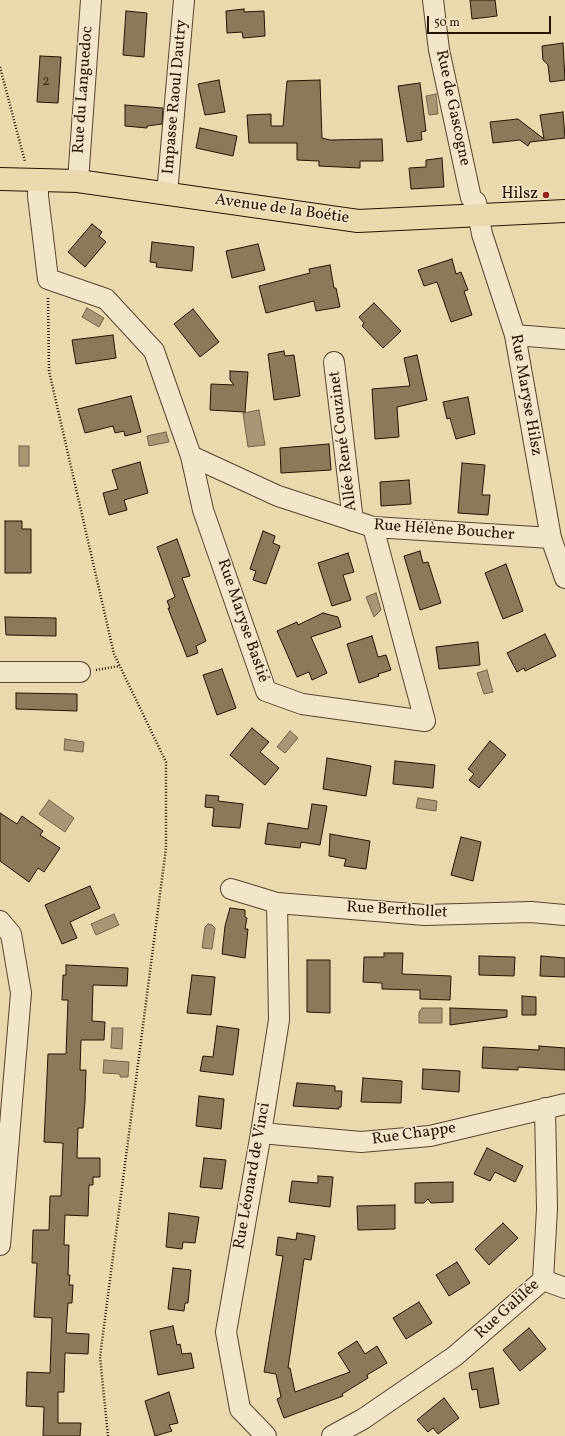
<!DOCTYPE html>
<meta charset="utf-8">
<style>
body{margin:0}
#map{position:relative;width:565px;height:1436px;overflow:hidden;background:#ead9ad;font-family:Vollkorn,serif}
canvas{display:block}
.scale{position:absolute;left:427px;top:16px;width:124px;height:18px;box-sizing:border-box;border:2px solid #241301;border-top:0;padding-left:5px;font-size:12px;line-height:14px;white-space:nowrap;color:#241301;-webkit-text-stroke:3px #f1e6ca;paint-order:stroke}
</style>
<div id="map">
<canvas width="565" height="1436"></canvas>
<div class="scale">50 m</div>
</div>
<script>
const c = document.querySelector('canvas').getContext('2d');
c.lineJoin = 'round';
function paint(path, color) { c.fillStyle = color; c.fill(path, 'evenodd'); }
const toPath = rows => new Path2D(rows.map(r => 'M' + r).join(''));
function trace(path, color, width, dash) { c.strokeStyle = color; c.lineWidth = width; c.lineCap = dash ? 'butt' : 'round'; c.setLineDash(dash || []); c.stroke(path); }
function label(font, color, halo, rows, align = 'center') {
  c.font = font + ' Vollkorn,serif'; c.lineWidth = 3; c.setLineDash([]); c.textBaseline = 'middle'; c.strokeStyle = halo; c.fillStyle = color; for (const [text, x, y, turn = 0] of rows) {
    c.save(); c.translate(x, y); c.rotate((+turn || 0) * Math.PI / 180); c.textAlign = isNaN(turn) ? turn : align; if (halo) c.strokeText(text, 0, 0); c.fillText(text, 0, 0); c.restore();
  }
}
const water = toPath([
 [436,94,438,114,429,115,426,96,436,94],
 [87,308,104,318,99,327,82,317,87,308],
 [259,410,265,445,248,447,243,413,259,410],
 [166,432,169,442,149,446,147,436,166,432],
 [19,446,29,446,29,466,19,466,19,446],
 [376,593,381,610,374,617,366,597,376,593],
 [487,670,493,692,484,694,477,673,487,670],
 [290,731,298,738,285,753,277,747,290,731],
 [65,739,84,742,83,752,64,750,65,739],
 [418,798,437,801,436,811,416,808,418,798],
 [49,800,74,818,65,832,39,814,49,800],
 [114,914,119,925,96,935,91,924,114,914],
 [208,924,212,925,215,928,212,949,202,948,205,927,208,924],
 [422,1008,442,1008,442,1023,419,1023,419,1012,422,1008],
 [112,1028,123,1028,122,1049,111,1048,112,1028],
 [104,1060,129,1062,128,1077,120,1077,120,1074,103,1073,104,1060]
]);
const building = toPath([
 [470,0,495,0,497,16,472,19,470,0],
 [244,9,244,12,264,11,265,36,243,38,242,32,227,33,226,11,244,9],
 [126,11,147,13,144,57,123,55,126,11],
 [563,43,565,80,550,82,548,65,543,60,542,46,563,43],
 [40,56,61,57,58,103,37,102,40,56],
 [219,80,225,112,205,115,198,84,219,80],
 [320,80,322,138,330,140,382,139,383,161,360,161,360,168,319,166,319,161,297,160,297,143,249,143,247,115,271,114,271,126,283,126,287,81,320,80],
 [420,83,426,131,421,132,422,140,407,142,398,86,420,83],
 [125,105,163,108,162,124,147,126,147,128,125,126,125,105],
 [563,112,565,138,530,142,528,146,520,140,493,143,490,122,518,119,544,139,540,115,563,112],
 [200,128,237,136,233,156,196,148,200,128],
 [442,158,444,187,411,189,409,168,426,167,426,160,442,158],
 [92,224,102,232,99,236,106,242,85,267,68,252,92,224],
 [152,242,194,247,192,271,156,267,157,263,150,262,152,242],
 [258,244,265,270,232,278,226,251,258,244],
 [452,259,456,274,461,272,468,290,464,291,472,315,451,322,437,282,424,286,418,270,452,259],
 [330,265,334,288,336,288,340,307,316,311,314,301,266,313,259,286,310,273,309,269,330,265],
 [374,303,401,331,383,348,362,326,364,323,359,317,374,303],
 [193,309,219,342,200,357,174,324,193,309],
 [113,335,116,358,76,364,72,340,113,335],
 [284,351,285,356,294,355,300,396,274,400,268,354,284,351],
 [417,355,427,400,397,407,399,437,375,439,372,389,410,386,404,358,417,355],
 [230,371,248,372,245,412,210,410,211,384,234,385,230,380,230,371],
 [131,396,141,432,125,436,124,431,115,433,113,426,85,433,78,409,131,396],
 [468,397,475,434,456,439,450,418,447,419,443,402,468,397],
 [329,444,331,470,281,473,280,448,329,444],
 [140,462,148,493,124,500,127,510,109,515,103,493,118,489,112,470,140,462],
 [462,463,485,465,482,495,490,495,488,515,458,513,462,463],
 [409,480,411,504,381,506,380,482,409,480],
 [5,521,22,521,22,529,31,529,31,573,5,573,5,521],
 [263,531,275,536,273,543,280,546,266,584,253,580,256,571,250,569,263,531],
 [177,539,190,576,182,578,206,641,196,646,198,653,187,657,168,608,170,608,167,601,175,597,157,547,177,539],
 [420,551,423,563,428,562,441,603,420,610,404,556,420,551],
 [348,553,354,572,343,575,351,600,332,606,318,563,348,553],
 [506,564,523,611,503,619,485,573,506,564],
 [323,613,338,617,341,627,311,637,327,673,312,680,309,672,297,677,277,631,297,622,298,625,323,613],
 [5,617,56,618,56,636,6,635,5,617],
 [545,634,556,656,525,671,524,668,517,672,507,653,545,634],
 [372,636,378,657,386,655,391,670,378,674,379,676,359,683,347,644,372,636],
 [478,642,480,665,439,669,436,647,478,642],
 [222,669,236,708,217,715,203,675,222,669],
 [16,693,77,694,77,711,16,709,16,693],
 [252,728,269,742,260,752,279,768,265,785,230,755,252,728],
 [490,741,506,755,479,788,469,780,474,774,468,769,490,741],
 [327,758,371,766,366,796,323,789,327,758],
 [395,761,435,765,433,788,393,784,395,761],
 [206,795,219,796,218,801,243,804,240,828,212,826,214,808,205,807,206,795],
 [312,804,327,806,320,845,301,842,300,848,265,844,268,823,308,829,312,804],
 [0,813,17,824,22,816,43,831,40,835,60,848,44,872,38,868,29,882,0,861,0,813],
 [330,834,370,841,366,869,344,866,346,859,329,856,330,834],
 [461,837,481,842,473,881,451,875,461,837],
 [90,886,100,908,70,922,77,938,62,944,45,905,90,886],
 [230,908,245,910,245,917,247,918,245,929,248,929,245,958,222,954,225,926,230,908],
 [384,953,403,953,402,974,451,976,450,1000,420,999,420,990,382,989,382,983,363,982,364,957,384,957,384,953],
 [479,956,515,957,514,976,479,975,479,956],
 [541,956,565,958,565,977,540,976,541,956],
 [307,960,330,960,330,1013,307,1012,307,960],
 [66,965,128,968,127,986,93,985,92,1021,105,1022,104,1040,81,1040,80,1070,86,1070,85,1101,83,1128,78,1128,77,1158,100,1158,100,1177,93,1177,93,1185,89,1185,88,1216,65,1215,64,1245,69,1245,68,1275,70,1275,69,1285,73,1285,72,1303,68,1303,66,1333,89,1334,88,1354,65,1353,64,1392,58,1392,58,1423,81,1423,80,1436,43,1436,44,1407,26,1406,27,1372,50,1373,52,1318,34,1317,37,1263,32,1263,33,1230,49,1230,50,1196,61,1196,63,1143,44,1142,48,1054,66,1054,68,1000,62,1000,63,975,66,975,66,965],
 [192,975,215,977,211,1015,187,1013,192,975],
 [522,996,536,997,536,1015,522,1015,522,996],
 [450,1008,507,1010,507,1017,450,1025,450,1008],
 [217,1026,239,1029,233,1075,200,1071,203,1056,213,1057,217,1026],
 [539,1046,565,1048,565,1070,518,1067,518,1070,482,1068,483,1047,539,1050,539,1046],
 [423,1069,460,1071,459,1092,422,1089,423,1069],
 [363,1078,402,1081,401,1103,361,1102,363,1078],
 [297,1083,335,1086,335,1091,342,1091,341,1107,339,1107,339,1109,293,1106,297,1083],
 [199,1096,224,1099,221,1129,196,1126,199,1096],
 [487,1148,523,1166,515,1182,495,1172,490,1181,474,1174,487,1148],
 [204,1158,226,1160,222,1189,200,1187,204,1158],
 [318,1176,333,1177,330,1207,289,1202,292,1181,318,1183,318,1176],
 [453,1182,453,1202,431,1203,428,1199,424,1203,415,1203,415,1183,453,1182],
 [395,1205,395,1229,358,1230,357,1206,395,1205],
 [169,1213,199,1217,195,1243,183,1242,182,1249,166,1247,169,1213],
 [503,1223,518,1238,489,1265,475,1249,503,1223],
 [297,1233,315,1236,311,1260,304,1259,288,1368,290,1368,295,1392,350,1372,338,1353,357,1341,365,1354,377,1346,387,1363,367,1375,368,1378,342,1394,343,1396,284,1418,277,1399,281,1397,276,1374,264,1372,283,1256,276,1255,278,1237,296,1240,297,1233],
 [457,1262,470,1283,449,1296,436,1275,457,1262],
 [173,1268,191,1270,188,1303,185,1303,184,1311,168,1309,173,1268],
 [419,1302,432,1323,406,1339,393,1318,419,1302],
 [173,1326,177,1345,180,1344,182,1354,191,1353,194,1368,158,1375,150,1331,173,1326],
 [529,1328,546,1349,520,1371,503,1350,529,1328],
 [493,1368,499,1404,480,1408,477,1389,472,1390,469,1373,493,1368],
 [169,1392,178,1423,169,1425,172,1431,155,1436,145,1401,169,1392],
 [444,1398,459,1418,438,1434,433,1428,428,1432,417,1420,444,1398]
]);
const path = toPath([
 [0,67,25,162],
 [48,298,49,371,114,654,166,762,166,848,100,1357,108,1436],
 [96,670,120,666]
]);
const minor = toPath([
 [433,0,439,50,471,198,476,202,482,234,515,335,551,538,565,578],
 [38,179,38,196,48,279,106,299,154,351,191,456,278,496,373,527,551,538],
 [78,181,91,0],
 [167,194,184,0],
 [515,335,565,339],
 [334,362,353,521],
 [191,456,203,510,266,691,302,704,425,721,373,527],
 [0,672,80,672],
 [231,889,277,903,425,915,531,912,565,915],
 [0,921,11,934,21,993,0,1245],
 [261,1133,361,1142,430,1136,565,1104],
 [543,1280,565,1288],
 [266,1436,240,1409,226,1332,261,1133,279,1020,277,903],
 [332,1436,363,1419,455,1356,543,1280,547,1209,545,1108]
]);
const major = toPath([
 [0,179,78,181,358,221,565,211]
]);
const markers = [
 [546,195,4,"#8f2418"]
];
const numberNames = [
 ["2",46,82]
];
const streetNames = [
 ["Rue du Languedoc",84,90,-86],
 ["Impasse Raoul Dautry",176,97,-85],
 ["Rue de Gascogne",452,108,78],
 ["Avenue de la Boétie",282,210,8],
 ["Rue Maryse Hilsz",525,395,80],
 ["Allée René Couzinet",344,441,-97],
 ["Rue Hélène Boucher",444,531,4],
 ["Rue Maryse Bastié",242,621,71],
 ["Rue Berthollet",397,911,3],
 ["Rue Chappe",414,1135,-8],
 ["Rue Léonard de Vinci",253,1176,-80],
 ["Rue Galilée",508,1310,-42]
];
const poiNames = [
 ["Hilsz",538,195]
];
paint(water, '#a79673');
trace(water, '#736245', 1);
paint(building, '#8b7a5a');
trace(building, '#241301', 1);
trace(minor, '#56442c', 22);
trace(major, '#241301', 24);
trace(path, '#241301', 2.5, [1, 2]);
trace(minor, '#f1e6ca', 20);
trace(major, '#ead9ad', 22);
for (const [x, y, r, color] of markers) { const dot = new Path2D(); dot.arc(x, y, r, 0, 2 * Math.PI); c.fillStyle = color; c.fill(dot); trace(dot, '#f1e6ca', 1.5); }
label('14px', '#3e2d17', null, numberNames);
label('16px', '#241301', '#f1e6ca', streetNames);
label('16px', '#241301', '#f1e6ca', poiNames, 'right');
</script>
